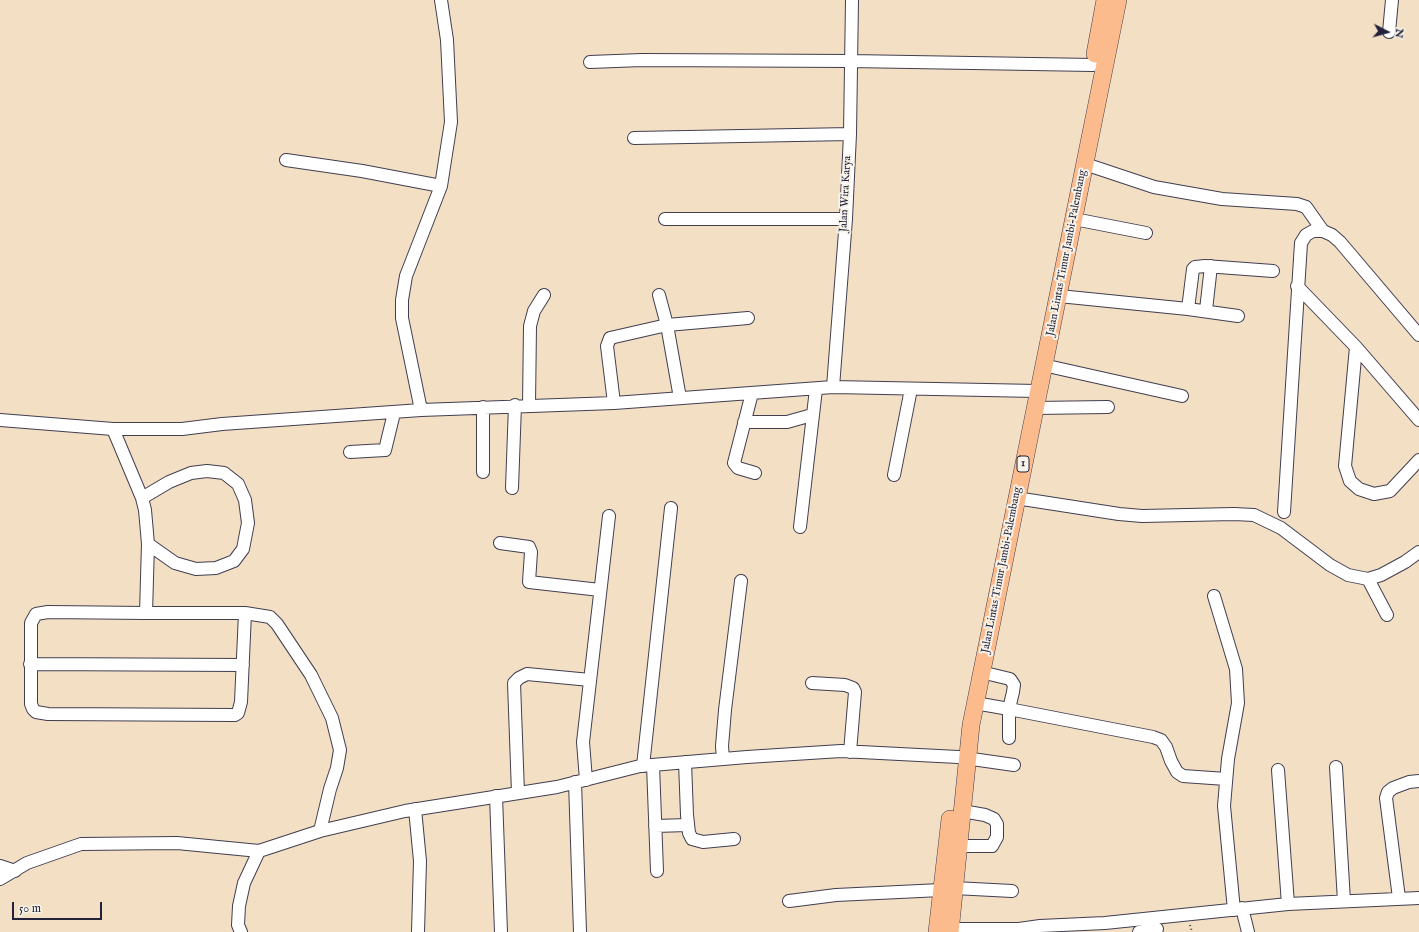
<!DOCTYPE html>
<style>
body{margin:0}
#map{position:relative;width:1419px;height:932px;overflow:hidden;background:#f3dfc4;font-family:"IM FELL English",serif}
canvas{display:block}
.north{position:absolute;left:1367px;top:12px;width:40px;height:40px;-webkit-text-stroke:3px #f7f3e8;paint-order:stroke;rotate:96deg;font-size:11px;font-weight:700;line-height:16px;text-align:center;color:#22223b}
.north::after{content:'';display:block;margin:auto;width:14px;height:18px;background:#22223b;clip-path:polygon(50% 0,100% 100%,50% 72%,0 100%)}
.scale{position:absolute;left:12px;top:902px;width:90px;height:18px;box-sizing:border-box;border:2px solid #22223b;border-top:0;padding-left:5px;font-size:12px;line-height:14px;white-space:nowrap;color:#22223b;-webkit-text-stroke:3px #f7f3e8;paint-order:stroke}
</style>
<div id="map">
<canvas width="1419" height="932"></canvas>
<div class="north">N</div>
<div class="scale">50 m</div>
</div>
<script>
const c = document.querySelector('canvas').getContext('2d');
c.lineJoin = 'round';
const toPath = rows => new Path2D(rows.map(r => 'M' + r).join(''));
function trace(path, color, width, dash) { c.strokeStyle = color; c.lineWidth = width; c.lineCap = dash ? 'butt' : 'round'; c.setLineDash(dash || []); c.stroke(path); }
function label(font, color, halo, rows, align = 'center') {
  c.font = font + ' "IM FELL English",serif'; c.lineWidth = 4; c.setLineDash([]); c.textBaseline = 'middle'; c.strokeStyle = halo; c.fillStyle = color; for (const [text, x, y, turn = 0] of rows) {
    c.save(); c.translate(x, y); c.rotate((+turn || 0) * Math.PI / 180); c.textAlign = isNaN(turn) ? turn : align; if (halo) c.strokeText(text, 0, 0); c.fillText(text, 0, 0); c.restore();
  }
}
const path = toPath([
 [1190,925,1192,932]
]);
const minor = toPath([
 [1389,32,1392,0],
 [590,62,642,60,850,61,1093,65],
 [634,138,850,134],
 [286,160,362,171,441,186],
 [1085,164,1154,187,1222,199,1297,204,1306,207,1323,231],
 [665,219,846,219],
 [1074,219,1146,233],
 [1297,286,1356,347,1419,420],
 [659,295,667,325,680,398],
 [1059,296,1188,309,1193,269,1195,267,1205,266,1273,271],
 [1188,309,1238,316],
 [1206,310,1211,266],
 [1356,347,1345,466,1350,481,1359,489,1374,494,1390,491,1419,460],
 [1043,365,1182,396],
 [833,387,846,219,850,134,852,0],
 [752,393,734,463,738,468,755,473],
 [614,403,607,346,610,338,667,325,748,318],
 [529,405,530,326,534,311,544,295],
 [483,407,483,472],
 [1034,408,1108,407],
 [421,410,402,318,402,300,406,276,441,186,451,122,447,40,441,0],
 [0,420,113,429,182,429,222,424,421,410,614,403,833,387,1037,391],
 [744,422,787,422,812,415],
 [113,429,142,498,145,510,148,544,146,613,245,613,270,617,277,624,311,675,332,718,340,750,337,768,330,789,320,831],
 [350,452,385,450,394,413],
 [894,475,911,389],
 [512,488,515,405],
 [142,498,169,482,191,473,207,471,224,473,238,484,245,500,248,523,243,549,234,561,216,568,196,569,175,563,148,544],
 [1016,498,1119,514,1142,516,1234,514,1254,515,1281,528,1330,565,1348,575,1368,579,1381,575,1405,562,1419,552],
 [1284,512,1301,243,1306,235,1313,231,1323,231,1332,235,1340,242,1419,335],
 [800,527,816,389],
 [500,543,529,547,531,552,529,582,600,590],
 [1368,579,1387,615],
 [1214,596,1236,669,1238,703,1228,759,1224,806,1234,910],
 [146,613,48,612,36,614,31,623,31,704,33,709,36,712,48,714,235,715,238,713,241,702,245,613],
 [30,664,243,665],
 [812,683,845,685,853,688,855,692,850,752],
 [975,703,1009,709,1013,692,1014,685,1010,679,981,672],
 [1009,738,1009,709,1153,737,1161,740,1166,747,1171,761,1177,772,1183,776,1226,779],
 [723,759,722,746,725,710,741,581],
 [685,762,687,815,689,833,692,839,703,842,734,839],
 [653,765,657,871],
 [643,766,671,508],
 [1336,767,1344,901],
 [1278,770,1288,904],
 [586,780,583,742,609,516],
 [575,782,580,932],
 [518,793,514,683,519,678,527,674,590,680],
 [496,796,501,932],
 [415,809,420,861,418,932],
 [655,826,688,825],
 [958,846,992,846,997,837,997,824,994,819,985,815,962,811],
 [0,866,15,871],
 [0,879,27,863,81,844,177,843,259,851],
 [954,888,1012,891],
 [1399,898,1386,798,1388,792,1393,788,1409,782,1419,781],
 [789,901,836,895,941,890],
 [1242,908,1248,932],
 [950,929,1019,929,1040,926,1105,923,1288,904,1419,898],
 [241,932,238,925,239,906,244,883,259,851,320,831,405,811,557,787,640,766,747,757,841,751,958,757,1014,765],
 [1139,932,1157,929]
]);
const highway = toPath([
 [1095,54,1105,0],
 [937,932,950,819],
 [950,932,971,725,1118,0]
]);
const shields = [
 [1023,464,12]
];
const shieldNames = [
 ["1",1023,464]
];
const streetNames = [
 ["Jalan Wira Karya",846,194,-87],
 ["Jalan Lintas Timur Jambi-Palembang",1067,253,-79],
 ["Jalan Lintas Timur Jambi-Palembang",1002,570,-79]
];
trace(minor, '#413e50', 14);
trace(highway, '#413e50', 18);
trace(path, '#413e50', 2, [1, 3]);
trace(minor, '#fff', 12);
trace(highway, '#fbbb8d', 17);
for (const [x, y, w] of shields) { const box = new Path2D(); box.roundRect(x - w / 2, y - 8, w, 16, 3); c.fillStyle = '#f7f3e8'; c.fill(box); trace(box, '#22223b', 1); }
label('bold 10px', '#22223b', null, shieldNames);
label('11px', '#22223b', '#f7f3e8', streetNames);
</script>
